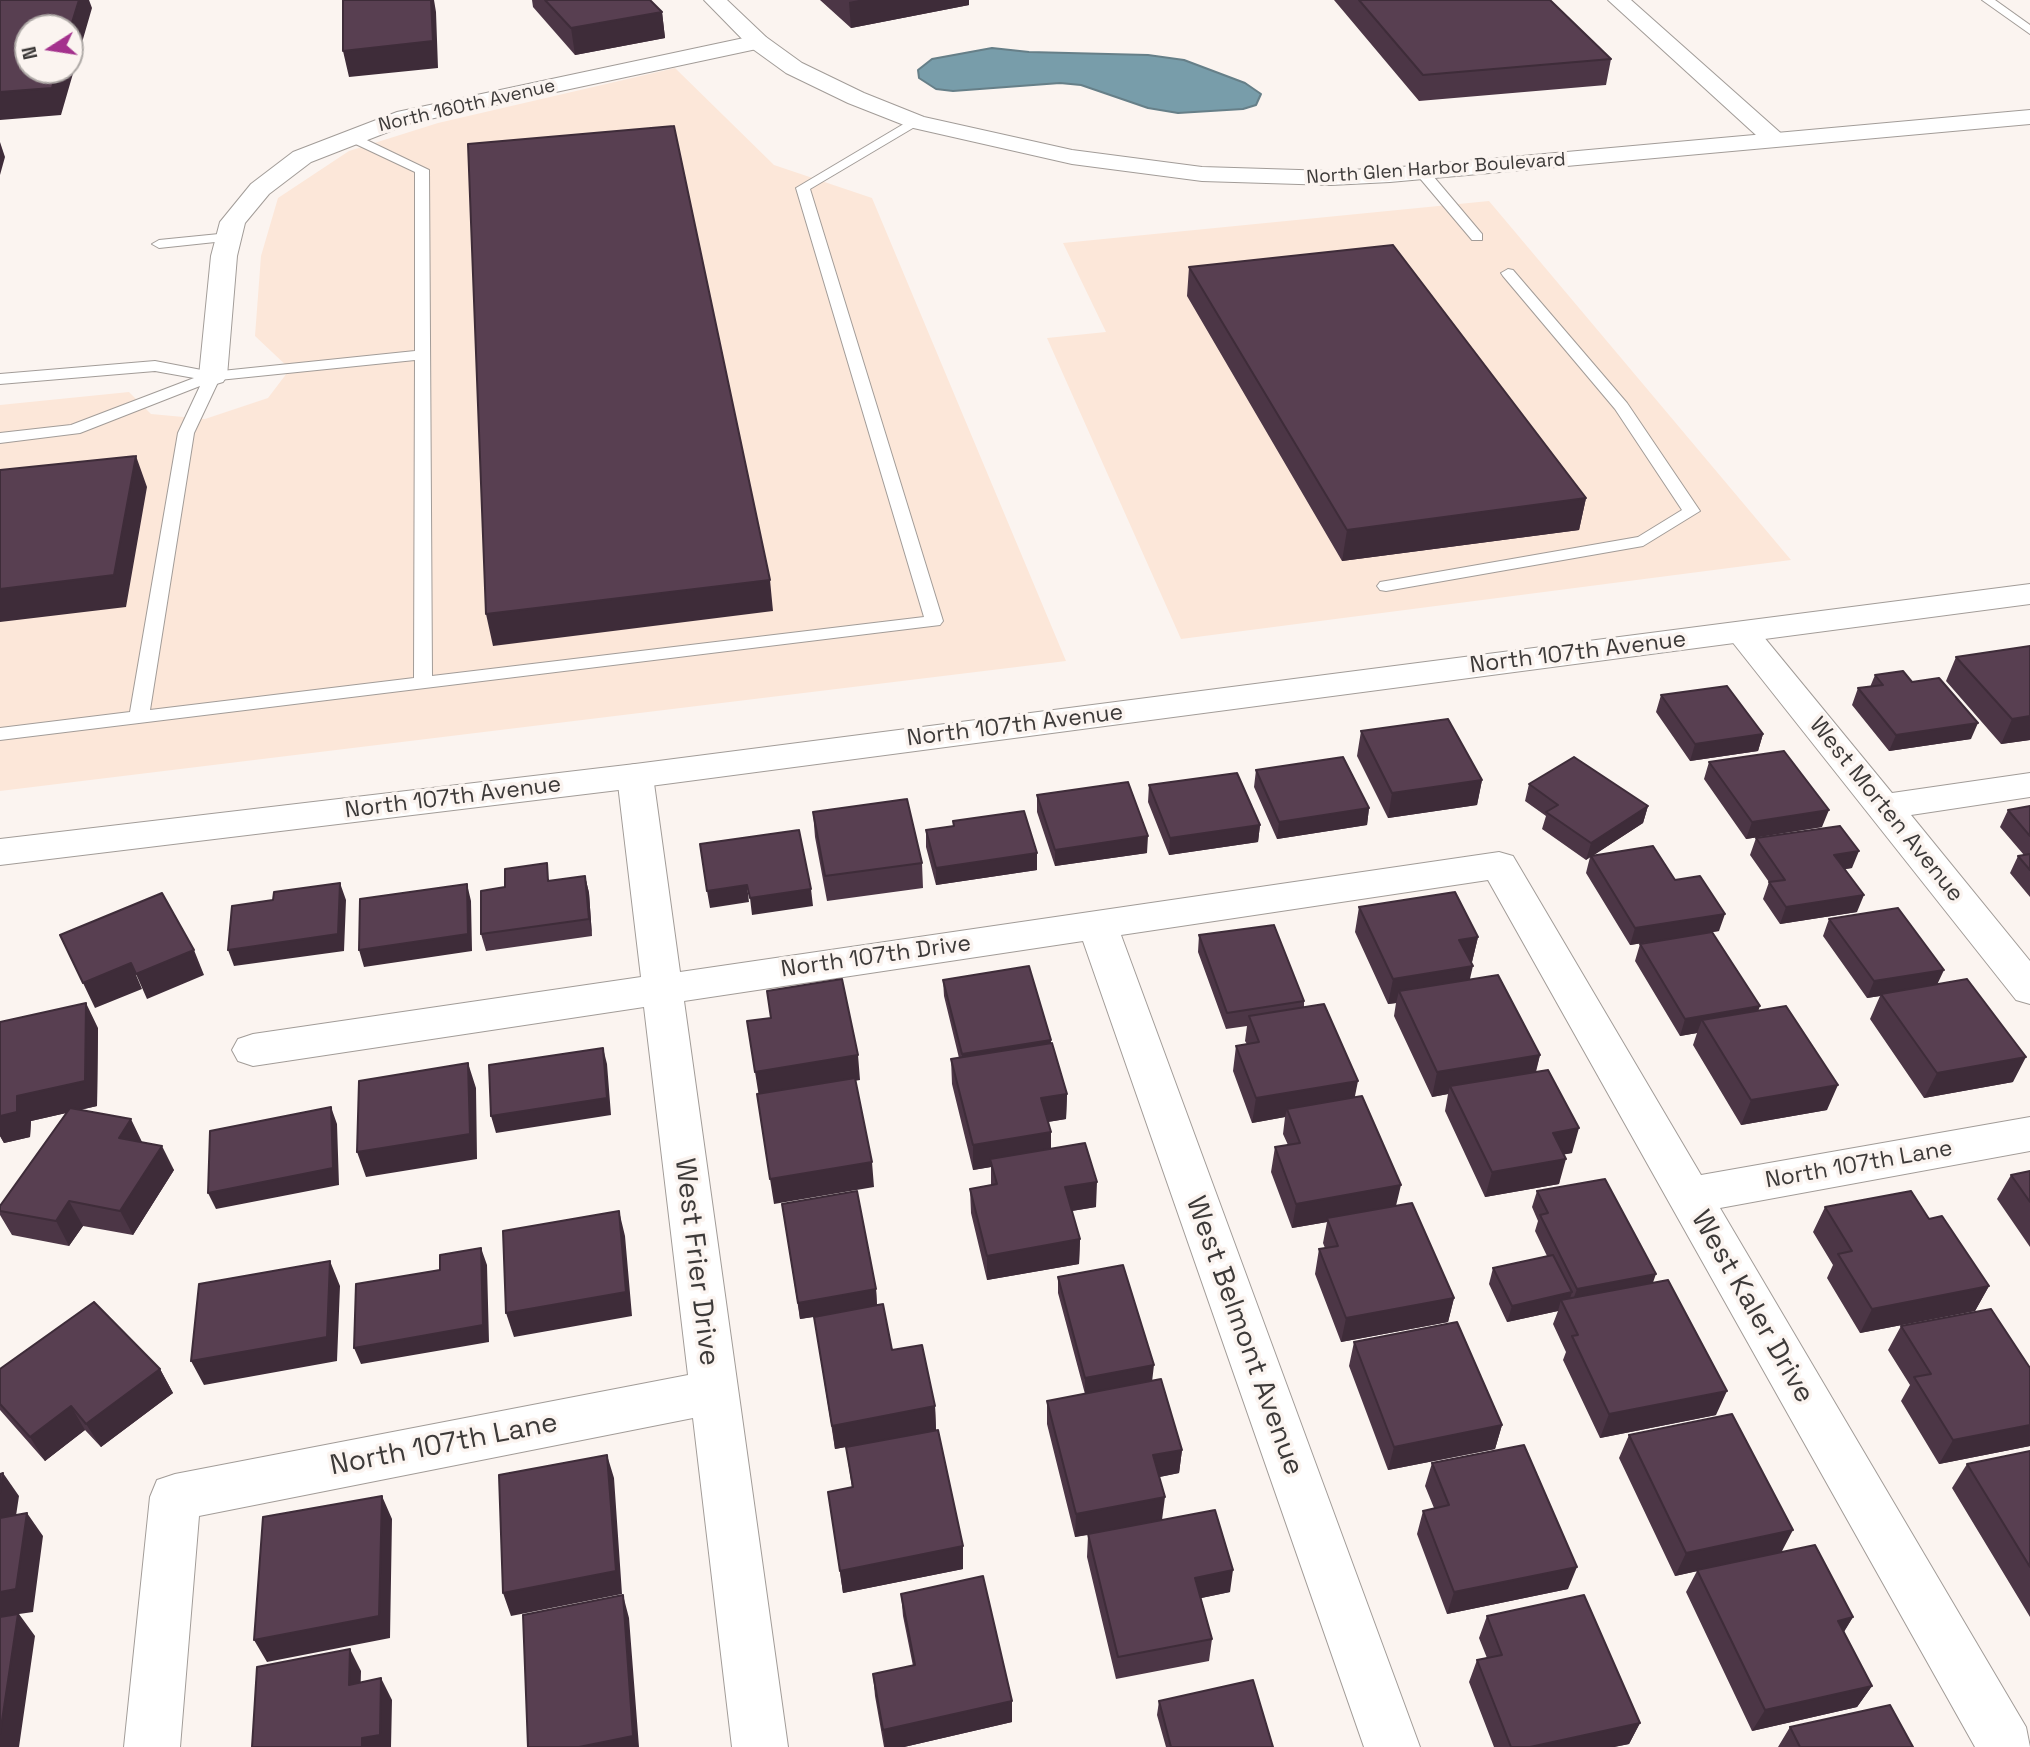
<!DOCTYPE html>
<style>
body{margin:0}
#map{position:relative;width:2030px;height:1747px;overflow:hidden;background:#fbf4f0;font-family:"Space Grotesk",sans-serif}
canvas{display:block}
.north{position:absolute;left:14px;top:14px;width:70px;height:70px;box-sizing:border-box;background:#fbf4f0;border:2px solid #afaaa7;border-radius:50%;rotate:258deg;font-size:19px;font-weight:700;line-height:28px;text-align:center;color:#3d3a39}
.north::after{content:'';display:block;margin:auto;width:24px;height:32px;background:#a4328d;clip-path:polygon(50% 0,100% 100%,50% 72%,0 100%)}
</style>
<div id="map">
<canvas width="2030" height="1747"></canvas>
<div class="north">N</div>
</div>
<script>
const c = document.querySelector('canvas').getContext('2d');
c.lineJoin = 'round';
function paint(path, color) { c.fillStyle = color; c.fill(path, 'evenodd'); }
const toPath = rows => new Path2D(rows.map(r => 'M' + r).join(''));
function trace(path, color, width, dash) { c.strokeStyle = color; c.lineWidth = width; c.lineCap = dash ? 'butt' : 'round'; c.setLineDash(dash || []); c.stroke(path); }
function label(font, color, halo, rows, align = 'center') {
  c.font = font + ' "Space Grotesk",sans-serif'; c.lineWidth = 7; c.setLineDash([]); c.textBaseline = 'middle'; c.strokeStyle = halo; c.fillStyle = color; for (const [text, x, y, turn = 0] of rows) {
    c.save(); c.translate(x, y); c.rotate((+turn || 0) * Math.PI / 180); c.textAlign = isNaN(turn) ? turn : align; if (halo) c.strokeText(text, 0, 0); c.fillText(text, 0, 0); c.restore();
  }
}
const industrial = toPath([
 [675,68,774,165,872,198,1066,661,0,791,0,405,129,392,151,414,205,419,268,398,290,369,255,336,261,256,278,198,349,151,438,123],
 [1489,201,1791,560,1181,639,1047,338,1106,332,1063,243]
]);
const water = toPath([
 [992,48,1029,52,1148,55,1184,60,1245,83,1261,94,1256,105,1243,109,1178,113,1148,108,1081,85,1060,83,953,91,936,89,919,78,918,70,932,59,992,48]
]);
const lane = toPath([
 [1982,0,1995,0,2030,25,2030,34,1982,0],
 [912,119,923,122,810,189,943,621,940,625,0,740,0,728,130,712,178,433,200,386,80,433,0,443,0,433,71,425,194,378,155,371,0,384,0,374,155,361,212,372,415,351,415,172,345,139,345,133,350,132,429,170,432,676,924,617,796,188,912,119],
 [415,360,414,678,150,710,194,433,219,380,415,360],
 [1418,170,1428,170,1482,234,1482,240,1472,240,1418,176,1418,170],
 [229,233,236,237,234,240,159,248,152,244,159,240,229,233],
 [1508,269,1513,270,1627,403,1700,511,1643,546,1386,591,1380,590,1377,586,1380,582,1386,581,1638,537,1682,510,1615,409,1503,276,1501,273,1508,269]
]);
const street = toPath([
 [1608,0,1631,0,1784,136,1788,141,1784,146,1768,146,1608,0],
 [758,35,766,37,769,42,766,47,411,123,311,162,269,194,245,223,237,256,227,376,223,382,213,385,203,382,199,376,211,256,220,222,251,184,293,152,397,112,758,35],
 [1742,622,1754,625,1892,793,2030,773,2030,797,1911,815,2030,961,2030,1004,2016,1000,1730,639,1725,632,1730,625,1742,622],
 [635,764,648,767,653,776,680,972,1499,852,1513,856,1701,1175,2030,1117,2030,1151,1720,1208,2026,1727,2030,1747,1975,1747,1488,880,1121,935,1420,1747,1364,1747,1083,941,684,1001,788,1747,732,1747,693,1418,199,1516,180,1747,124,1747,150,1497,157,1480,175,1474,688,1375,644,1007,253,1066,238,1061,232,1050,238,1039,253,1034,641,977,617,776,622,767,635,764]
]);
const secondary = toPath([
 [704,0,727,0,766,37,802,63,864,93,924,117,1072,150,1202,167,1331,171,1390,168,2030,110,2030,124,1390,182,1331,185,1202,181,1072,164,909,127,848,103,786,73,750,47,704,0],
 [2030,584,2030,604,635,788,0,865,0,839,635,764,2030,584]
]);
const wall = toPath([
 [532,0,650,0,662,12,665,38,575,55,533,7],
 [820,0,969,0,969,5,851,28],
 [1334,0,1550,0,1611,59,1606,85,1419,101],
 [1189,267,1586,498,1579,530,1342,561,1187,296],
 [2030,646,2030,740,2001,744,1946,681,1956,657],
 [1875,675,1912,682,1971,739,1889,751,1852,705,1858,688,1870,687],
 [1661,695,1763,734,1758,751,1690,761,1656,712],
 [1361,731,1482,780,1477,805,1388,818,1357,756],
 [1709,762,1822,827,1746,839,1704,779],
 [1256,770,1369,808,1367,825,1277,839,1254,787],
 [1529,784,1648,806,1643,823,1594,855,1675,880,1719,931,1630,945,1586,873,1590,857,1586,860,1542,829,1546,816,1525,801],
 [1149,785,1260,825,1258,842,1169,855,1148,802],
 [1037,795,1147,853,1055,866,1037,812],
 [2030,806,2030,897,2010,873,2018,856,2024,855,2000,827,2008,810],
 [813,812,922,863,923,888,827,901,815,837],
 [953,821,1037,853,1037,870,936,885,926,847,926,830,953,826],
 [1756,838,1852,868,1845,869,1857,912,1780,924,1763,899,1769,882,1750,855],
 [585,876,589,893,592,936,486,951,481,934,551,881],
 [1359,907,1478,937,1472,962,1471,962,1470,979,1540,1055,1536,1072,1572,1153,1564,1154,1559,1184,1485,1197,1445,1111,1448,1094,1432,1097,1394,1016,1396,1003,1388,1004,1355,932],
 [1829,919,1937,984,2013,1082,1924,1098,1870,1019,1880,996,1867,998,1823,936],
 [1199,935,1304,1001,1304,1007,1355,1097,1396,1206,1454,1298,1448,1322,1341,1342,1315,1274,1319,1249,1325,1248,1323,1243,1327,1222,1292,1228,1271,1172,1275,1147,1288,1145,1283,1134,1285,1117,1252,1123,1233,1071,1236,1046,1247,1044,1245,1041,1247,1026,1226,1029,1198,952],
 [1640,944,1758,1011,1827,1110,1741,1125,1693,1045,1697,1033,1680,1036,1635,961],
 [943,980,1051,1043,1067,1094,1066,1119,1048,1122,1051,1132,1051,1149,1096,1207,1072,1211,1080,1239,1079,1264,987,1280,971,1213,970,1189,991,1185,991,1167,973,1170,952,1084,951,1059,959,1058,944,996],
 [0,1022,98,1028,97,1106,80,1110,142,1142,174,1170,133,1235,83,1226,69,1246,12,1235,0,1215,0,1206,66,1113,31,1121,30,1137,4,1143,0,1136],
 [2030,1171,2030,1247,1997,1199,2011,1175],
 [1537,1191,1653,1283,1716,1415,1600,1438,1563,1360,1566,1352,1553,1324,1558,1311,1507,1322,1489,1284,1493,1268,1547,1256,1535,1231,1538,1221,1532,1207],
 [782,1204,876,1289,877,1305,892,1350,935,1406,936,1430,835,1449,814,1317,800,1319],
 [1825,1207,1929,1219,1989,1286,1975,1311,1860,1333,1827,1278,1833,1265,1813,1232],
 [1058,1277,1152,1381,1182,1450,1179,1473,1159,1477,1162,1520,1230,1592,1201,1598,1212,1639,1209,1661,1116,1679,1087,1557,1088,1535,1075,1537,1047,1424,1047,1401,1085,1394,1058,1293],
 [1901,1326,2030,1368,2030,1446,1939,1464,1901,1401,1910,1385,1888,1350],
 [1354,1342,1502,1425,1495,1449,1388,1470,1349,1366],
 [0,1369,160,1369,173,1393,101,1447,85,1430,45,1461,0,1410],
 [1629,1435,1782,1552,1853,1617,1844,1632,1872,1686,1857,1707,1752,1731,1686,1592,1697,1571,1675,1576,1619,1458],
 [846,1447,963,1546,963,1569,843,1593,828,1492,852,1488],
 [2030,1451,2030,1617,1952,1488,1967,1464],
 [1432,1463,1568,1589,1447,1614,1417,1534,1423,1511,1434,1508,1425,1486],
 [901,1594,1012,1701,1012,1722,904,1747,884,1747,875,1696,873,1674,913,1666,903,1616],
 [1487,1616,1640,1723,1629,1744,1614,1747,1494,1747,1469,1682,1477,1660,1487,1658,1479,1638],
 [1159,1701,1273,1747,1166,1747,1157,1715],
 [1790,1727,1913,1747,1778,1747]
]);
const shadedWall = toPath([
 [79,0,89,0,92,8,61,115,0,120,0,92,57,70,70,70,70,29],
 [431,0,434,0,436,12,438,68,349,77,343,51],
 [859,0,969,0,969,5,851,28,849,2],
 [662,12,665,38,575,55,571,28],
 [0,142,5,157,0,175],
 [136,456,147,487,126,607,0,622,0,589],
 [1586,498,1579,530,1342,561,1347,530],
 [770,580,773,611,493,646,486,614],
 [2030,716,2030,740,2001,744,2012,719],
 [1978,723,1971,739,1889,751,1896,735],
 [1763,734,1758,751,1690,761,1695,744],
 [1482,780,1477,805,1388,818,1392,793],
 [1648,806,1643,823,1586,860,1591,843],
 [1369,808,1367,825,1277,839,1279,822],
 [1829,810,1822,827,1746,839,1752,822],
 [1260,825,1258,842,1169,855,1170,838],
 [1148,836,1147,853,1055,866,1055,850],
 [1859,851,1852,868,1827,872,1834,855],
 [1037,853,1037,870,936,885,936,868],
 [585,876,589,893,592,936,589,919],
 [340,883,346,900,344,951,234,966,228,950],
 [467,884,471,901,472,951,364,967,359,950],
 [747,885,749,902,710,908,707,891],
 [811,889,813,906,752,915,750,898],
 [1864,895,1857,912,1780,924,1786,907],
 [1725,914,1719,931,1630,945,1635,928],
 [1478,937,1472,962,1454,965,1459,940],
 [194,950,204,975,147,999,136,974],
 [131,963,142,989,95,1008,83,983],
 [1473,966,1467,991,1399,991,1396,1003,1388,1004,1393,979],
 [1944,970,1936,987,1881,994,1880,996,1867,998,1874,981],
 [86,1003,98,1028,97,1106,31,1121,30,1137,4,1143,0,1136,0,1116,17,1096],
 [1760,1006,1754,1023,1702,1020,1697,1033,1680,1036,1685,1019],
 [1051,1040,1051,1056,962,1071,962,1054],
 [603,1048,607,1064,611,1115,496,1133,491,1116],
 [858,1055,860,1080,759,1097,755,1072],
 [1540,1055,1533,1080,1450,1086,1448,1094,1432,1097,1437,1072],
 [2026,1057,2013,1082,1924,1098,1937,1073],
 [468,1063,476,1088,477,1159,366,1177,357,1152],
 [1358,1081,1353,1106,1287,1109,1285,1117,1252,1123,1256,1098],
 [1838,1085,1827,1110,1741,1125,1751,1100],
 [1067,1094,1066,1119,1041,1123,1041,1098],
 [331,1107,337,1124,339,1185,216,1209,208,1193],
 [131,1119,143,1144,119,1138],
 [1579,1128,1572,1153,1546,1158,1553,1133],
 [1051,1132,1051,1157,990,1159,991,1167,973,1170,973,1145],
 [162,1146,174,1170,133,1235,120,1211],
 [1566,1159,1559,1184,1485,1197,1492,1172],
 [872,1162,874,1187,774,1204,770,1179],
 [1097,1182,1096,1207,1065,1212,1065,1187],
 [1401,1185,1395,1210,1327,1218,1327,1222,1292,1228,1296,1204],
 [69,1201,83,1226,69,1246,56,1221],
 [619,1211,625,1236,632,1316,514,1337,506,1313],
 [1080,1239,1079,1264,987,1280,987,1256],
 [481,1248,487,1265,489,1342,361,1364,354,1348],
 [330,1261,340,1286,337,1361,204,1385,191,1361],
 [1656,1274,1650,1291,1571,1305,1577,1289],
 [1989,1286,1975,1311,1860,1333,1872,1309],
 [876,1289,877,1306,800,1319,798,1303],
 [1572,1292,1567,1308,1561,1300,1558,1311,1507,1322,1512,1306],
 [1454,1298,1448,1322,1341,1342,1346,1318],
 [1154,1365,1152,1382,1085,1394,1085,1378],
 [160,1369,173,1393,101,1447,86,1424],
 [1727,1391,1716,1415,1600,1438,1609,1414],
 [71,1406,85,1430,45,1461,30,1437],
 [935,1406,936,1430,835,1449,832,1426],
 [1502,1425,1495,1449,1388,1470,1394,1447],
 [2030,1425,2030,1446,1939,1464,1953,1440],
 [1182,1450,1179,1473,1150,1479,1153,1455],
 [607,1455,614,1478,622,1594,511,1616,503,1593],
 [3,1473,19,1496,12,1542,0,1525,0,1493],
 [382,1496,392,1519,390,1638,267,1662,254,1640],
 [1165,1497,1162,1520,1075,1537,1076,1514],
 [27,1513,43,1536,33,1612,19,1614,35,1636,19,1747,0,1747,0,1592],
 [1793,1530,1781,1553,1675,1576,1686,1553],
 [963,1546,963,1569,843,1593,840,1571],
 [1577,1567,1568,1589,1447,1614,1454,1592],
 [1233,1570,1230,1592,1192,1600,1195,1578],
 [623,1595,629,1618,639,1747,579,1747],
 [1853,1617,1839,1639,1838,1621],
 [350,1649,361,1671,360,1706,349,1685],
 [381,1678,392,1700,391,1747,362,1747,362,1738],
 [1872,1686,1857,1707,1752,1731,1765,1710],
 [1012,1701,1012,1722,904,1747,885,1747,883,1730],
 [1640,1723,1629,1744,1614,1747,1530,1747]
]);
const building = toPath([
 [0,0,79,0,70,29,70,28,28,28,28,70,57,70,52,88,0,92,0,0],
 [343,0,431,0,433,41,343,51,343,0],
 [545,0,650,0,662,12,571,28,545,0],
 [1359,0,1550,0,1611,59,1423,75,1359,0],
 [674,126,770,580,486,614,468,144,674,126],
 [1393,245,1586,498,1347,530,1189,267,1393,245],
 [136,456,114,575,0,589,0,470,136,456],
 [2030,646,2030,716,2012,719,1956,657,2030,646],
 [1903,671,1912,682,1939,678,1978,723,1896,735,1858,688,1883,685,1875,675,1903,671],
 [1727,686,1763,734,1695,744,1661,695,1727,686],
 [1448,719,1482,780,1392,793,1361,731,1448,719],
 [1784,751,1829,810,1752,822,1709,762,1784,751],
 [1343,757,1369,808,1279,822,1256,770,1343,757],
 [1574,757,1648,806,1591,843,1546,812,1558,805,1529,784,1574,757],
 [1237,773,1260,825,1170,838,1149,785,1237,773],
 [1128,782,1148,836,1055,850,1037,795,1128,782],
 [907,799,922,863,825,876,813,812,907,799],
 [2030,806,2030,836,2008,810,2030,806],
 [1024,811,1037,853,936,868,926,830,954,826,953,821,1024,811],
 [1840,826,1859,851,1834,855,1864,895,1786,907,1769,882,1785,880,1756,838,1840,826],
 [799,830,811,889,750,898,747,885,707,891,700,844,799,830],
 [1653,846,1675,880,1700,876,1725,914,1635,928,1591,856,1653,846],
 [2030,854,2030,870,2018,856,2030,854],
 [547,863,548,881,585,876,589,919,481,934,481,891,505,887,505,869,547,863],
 [340,883,338,934,228,950,232,906,273,900,274,892,340,883],
 [467,884,468,934,359,950,360,899,467,884],
 [1455,892,1478,937,1459,940,1473,966,1393,979,1359,907,1455,892],
 [162,893,194,950,136,974,131,963,83,983,60,935,162,893],
 [1898,908,1944,970,1874,981,1829,919,1898,908],
 [1274,925,1304,1001,1227,1013,1199,935,1274,925],
 [1712,932,1760,1006,1685,1019,1640,944,1712,932],
 [1029,966,1051,1040,962,1054,943,980,1029,966],
 [1498,975,1540,1055,1437,1072,1399,991,1498,975],
 [842,979,858,1055,755,1072,747,1021,771,1018,767,991,842,979],
 [1967,979,2026,1057,1937,1073,1881,994,1967,979],
 [86,1003,85,1081,17,1096,17,1112,0,1116,0,1022,86,1003],
 [1324,1004,1358,1081,1256,1098,1236,1046,1259,1042,1249,1016,1324,1004],
 [1786,1006,1838,1085,1751,1100,1702,1020,1786,1006],
 [1052,1043,1067,1094,1041,1098,1051,1132,973,1145,951,1059,1052,1043],
 [603,1048,607,1098,491,1116,489,1065,603,1048],
 [468,1063,470,1134,357,1152,359,1081,468,1063],
 [1548,1070,1579,1128,1553,1133,1566,1159,1492,1172,1450,1086,1548,1070],
 [855,1078,872,1162,770,1179,757,1094,855,1078],
 [1362,1096,1401,1185,1296,1204,1275,1147,1300,1143,1287,1109,1362,1096],
 [331,1107,333,1168,208,1193,210,1131,331,1107],
 [70,1108,131,1119,119,1138,162,1146,120,1211,69,1201,56,1221,0,1211,0,1206,70,1108],
 [1085,1143,1097,1182,1065,1187,1080,1239,987,1256,970,1189,997,1184,990,1159,1085,1143],
 [2030,1171,2030,1202,2011,1175,2030,1171],
 [1605,1179,1656,1274,1577,1289,1540,1215,1548,1213,1537,1191,1605,1179],
 [857,1191,876,1289,798,1303,782,1204,857,1191],
 [1911,1191,1929,1219,1942,1216,1989,1286,1872,1309,1838,1254,1852,1251,1825,1207,1911,1191],
 [1412,1203,1454,1298,1346,1318,1319,1249,1338,1246,1327,1218,1412,1203],
 [619,1211,626,1292,506,1313,503,1231,619,1211],
 [481,1248,483,1325,354,1348,356,1284,440,1270,440,1255,481,1248],
 [1553,1255,1572,1292,1512,1306,1493,1268,1553,1255],
 [330,1261,327,1337,191,1361,199,1284,330,1261],
 [1123,1265,1154,1365,1085,1378,1058,1277,1123,1265],
 [1668,1280,1727,1391,1609,1414,1572,1336,1578,1335,1561,1300,1668,1280],
 [94,1302,160,1369,86,1424,71,1406,30,1437,0,1404,0,1369,94,1302],
 [883,1304,892,1350,922,1345,935,1406,832,1426,814,1317,883,1304],
 [1991,1309,2030,1368,2030,1425,1953,1440,1914,1377,1931,1374,1901,1326,1991,1309],
 [1457,1322,1502,1425,1394,1447,1354,1342,1457,1322],
 [1161,1379,1182,1450,1153,1455,1165,1497,1076,1514,1047,1401,1161,1379],
 [1732,1414,1793,1530,1686,1553,1629,1435,1732,1414],
 [938,1430,963,1546,840,1571,828,1492,853,1487,846,1447,938,1430],
 [1524,1445,1577,1567,1454,1592,1423,1511,1449,1505,1432,1463,1524,1445],
 [2030,1451,2030,1567,1967,1464,2030,1451],
 [607,1455,616,1571,503,1593,499,1475,607,1455],
 [3,1473,0,1493,0,1474,3,1473],
 [382,1496,379,1616,254,1640,263,1517,382,1496],
 [1215,1510,1233,1570,1195,1578,1212,1639,1118,1657,1088,1534,1215,1510],
 [27,1513,16,1589,0,1592,0,1518,27,1513],
 [1815,1545,1853,1617,1838,1621,1872,1686,1765,1710,1697,1570,1815,1545],
 [983,1576,1012,1701,883,1730,873,1674,915,1665,901,1594,983,1576],
 [623,1595,633,1736,579,1747,528,1747,523,1615,623,1595],
 [1584,1595,1640,1723,1530,1747,1511,1747,1477,1660,1502,1655,1487,1616,1584,1595],
 [18,1614,0,1734,0,1617,18,1614],
 [350,1649,349,1685,381,1678,380,1735,362,1738,362,1747,252,1747,257,1667,350,1649],
 [1253,1680,1273,1747,1171,1747,1159,1701,1253,1680],
 [1890,1705,1913,1747,1800,1747,1790,1727,1890,1705]
]);
const farStreetnames = [
 ["North 160th Avenue",467,106,-13],
 ["North Glen Harbor Boulevard",1436,169,-4]
];
const streetNames = [
 ["North 107th Avenue",1578,653,-7],
 ["North 107th Avenue",1015,726,-7],
 ["North 107th Avenue",453,798,-7],
 ["West Morten Avenue",1886,810,51],
 ["North 107th Drive",876,957,-8],
 ["North 107th Lane",1859,1165,-10]
];
const nearStreetnames = [
 ["West Frier Drive",696,1262,83],
 ["West Kaler Drive",1752,1307,60],
 ["West Belmont Avenue",1244,1336,70],
 ["North 107th Lane",444,1445,-11]
];
paint(industrial, '#fce7d9');
paint(water, '#789daa');
trace(water, '#667f88', 2);
trace(lane, '#a29c98', 2);
trace(street, '#a29c98', 2);
trace(secondary, '#a29c98', 2);
paint(lane, '#fff');
paint(street, '#fff');
paint(secondary, '#fff');
paint(wall, '#4c3646');
paint(shadedWall, '#3e2c39');
paint(building, '#583f51');
trace(building, '#3e2c39', 2);
label('19px', '#3d3a39', '#fbf4f0', farStreetnames);
label('23px', '#3d3a39', '#fbf4f0', streetNames);
label('28px', '#3d3a39', '#fbf4f0', nearStreetnames);
</script>
